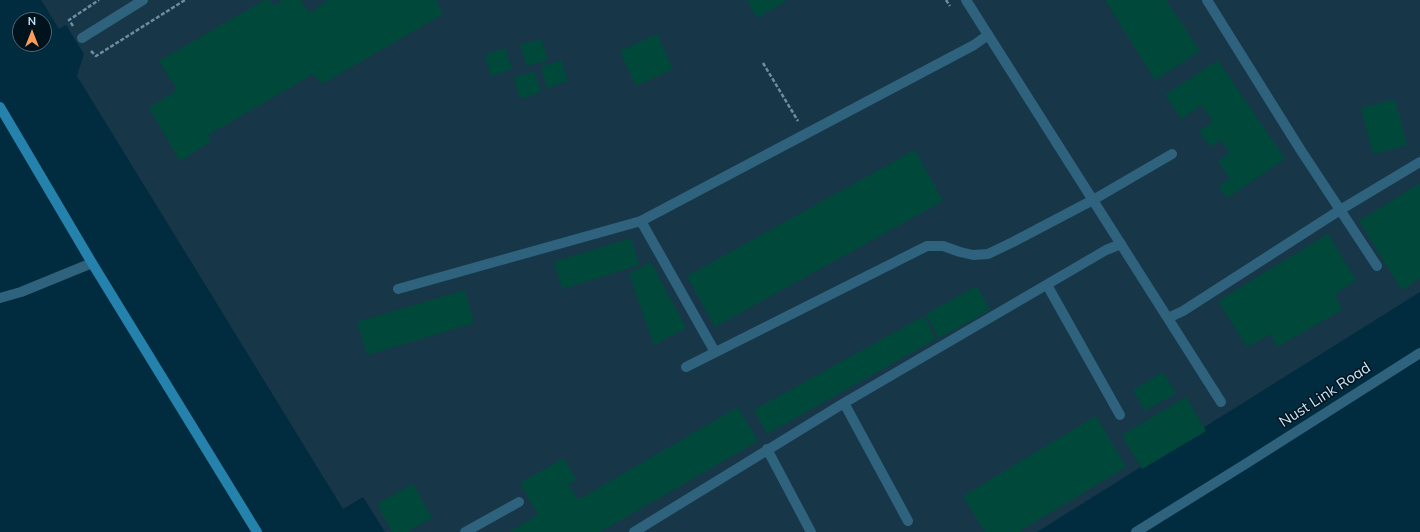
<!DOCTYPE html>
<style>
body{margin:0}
#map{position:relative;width:1420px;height:532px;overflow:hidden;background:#012c3f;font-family:Mulish,sans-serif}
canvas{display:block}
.north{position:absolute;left:12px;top:12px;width:40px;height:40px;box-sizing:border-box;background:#00131d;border:1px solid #516773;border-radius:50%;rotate:0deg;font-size:11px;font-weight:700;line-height:16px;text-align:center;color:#cbe5f5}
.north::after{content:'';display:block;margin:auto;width:14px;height:18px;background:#fe9b58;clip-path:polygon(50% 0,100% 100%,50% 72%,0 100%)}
</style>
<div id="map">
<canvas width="1420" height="532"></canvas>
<div class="north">N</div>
</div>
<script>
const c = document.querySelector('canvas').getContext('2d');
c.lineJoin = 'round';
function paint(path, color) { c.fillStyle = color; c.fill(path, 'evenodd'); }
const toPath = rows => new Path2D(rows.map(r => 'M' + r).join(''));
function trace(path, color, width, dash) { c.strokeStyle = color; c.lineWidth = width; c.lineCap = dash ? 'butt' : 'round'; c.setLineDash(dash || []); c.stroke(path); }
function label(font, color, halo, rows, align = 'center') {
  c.font = font + ' Mulish,sans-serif'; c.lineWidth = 3; c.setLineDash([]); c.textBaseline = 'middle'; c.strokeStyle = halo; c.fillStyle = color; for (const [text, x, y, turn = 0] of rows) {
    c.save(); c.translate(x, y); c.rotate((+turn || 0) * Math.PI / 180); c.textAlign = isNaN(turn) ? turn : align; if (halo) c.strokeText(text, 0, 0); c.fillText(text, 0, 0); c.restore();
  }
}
const built = toPath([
 [41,0,1420,0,1420,292,1037,532,385,532,363,497,343,509,77,76,84,54,66,25,59,29]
]);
const building = toPath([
 [265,0,269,0,274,6,283,0,301,0,309,13,328,0,436,0,443,14,322,84,313,74,208,135,210,142,180,161,149,108,177,90,159,61],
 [747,0,787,0,757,18],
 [1105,0,1166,0,1200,51,1155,80],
 [657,34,673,69,636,86,620,51],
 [541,39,548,60,527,66,520,45],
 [505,48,512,69,491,76,485,55],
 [561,60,568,81,547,88,541,67],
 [1218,60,1285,159,1227,198,1219,186,1230,178,1218,161,1230,153,1221,140,1210,147,1199,131,1213,122,1201,105,1182,119,1165,95],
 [534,71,541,92,520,99,514,78],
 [1395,99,1407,145,1373,154,1361,108],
 [915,150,943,201,715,327,687,276],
 [1420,183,1420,278,1402,290,1359,221],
 [1328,234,1356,280,1335,294,1342,310,1277,347,1271,334,1247,347,1218,301],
 [631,238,639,265,562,289,554,262],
 [651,262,686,328,654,345,629,274],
 [977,286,990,310,939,338,926,314],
 [465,290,474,323,367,355,357,322],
 [924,316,936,339,767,434,754,410],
 [1163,372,1176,393,1145,411,1133,390],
 [1186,397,1206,431,1142,469,1122,435],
 [738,407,758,441,600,532,509,532,538,515,520,483,564,458,576,480,568,484,578,500],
 [1096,416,1126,467,1018,532,985,532,963,496],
 [413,484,432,518,407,532,392,532,377,504]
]);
const path = toPath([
 [946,0,950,6],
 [73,26,69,20,99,0],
 [91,51,96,56,185,0],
 [763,63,798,121]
]);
const lane = toPath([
 [1207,0,1300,149,1377,266],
 [641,221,715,352],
 [1047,285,1120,415],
 [398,289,641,221,974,45,988,35],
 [1168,318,1183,311,1340,210,1420,162],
 [686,367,927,246,943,246,960,252,973,255,988,254,1013,242,1093,200,1172,154],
 [844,403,908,521],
 [767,449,811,532],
 [465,532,519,502],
 [634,532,844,403,1106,250,1121,244]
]);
const street = toPath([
 [966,0,1221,402],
 [82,38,143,0],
 [0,298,21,292,92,263],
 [1136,532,1247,463,1420,353]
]);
const secondary = toPath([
 [0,107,92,263,257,532]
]);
const streetNames = [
 ["Nust Link Road",1325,395,-33]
];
paint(built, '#173748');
paint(building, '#00493a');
trace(path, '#6c8ea0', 2.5, [4, 2]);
trace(lane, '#2e627d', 10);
trace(street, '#2e627d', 10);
trace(secondary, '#2482ad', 10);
label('15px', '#cbe5f5', '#00131d', streetNames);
</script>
